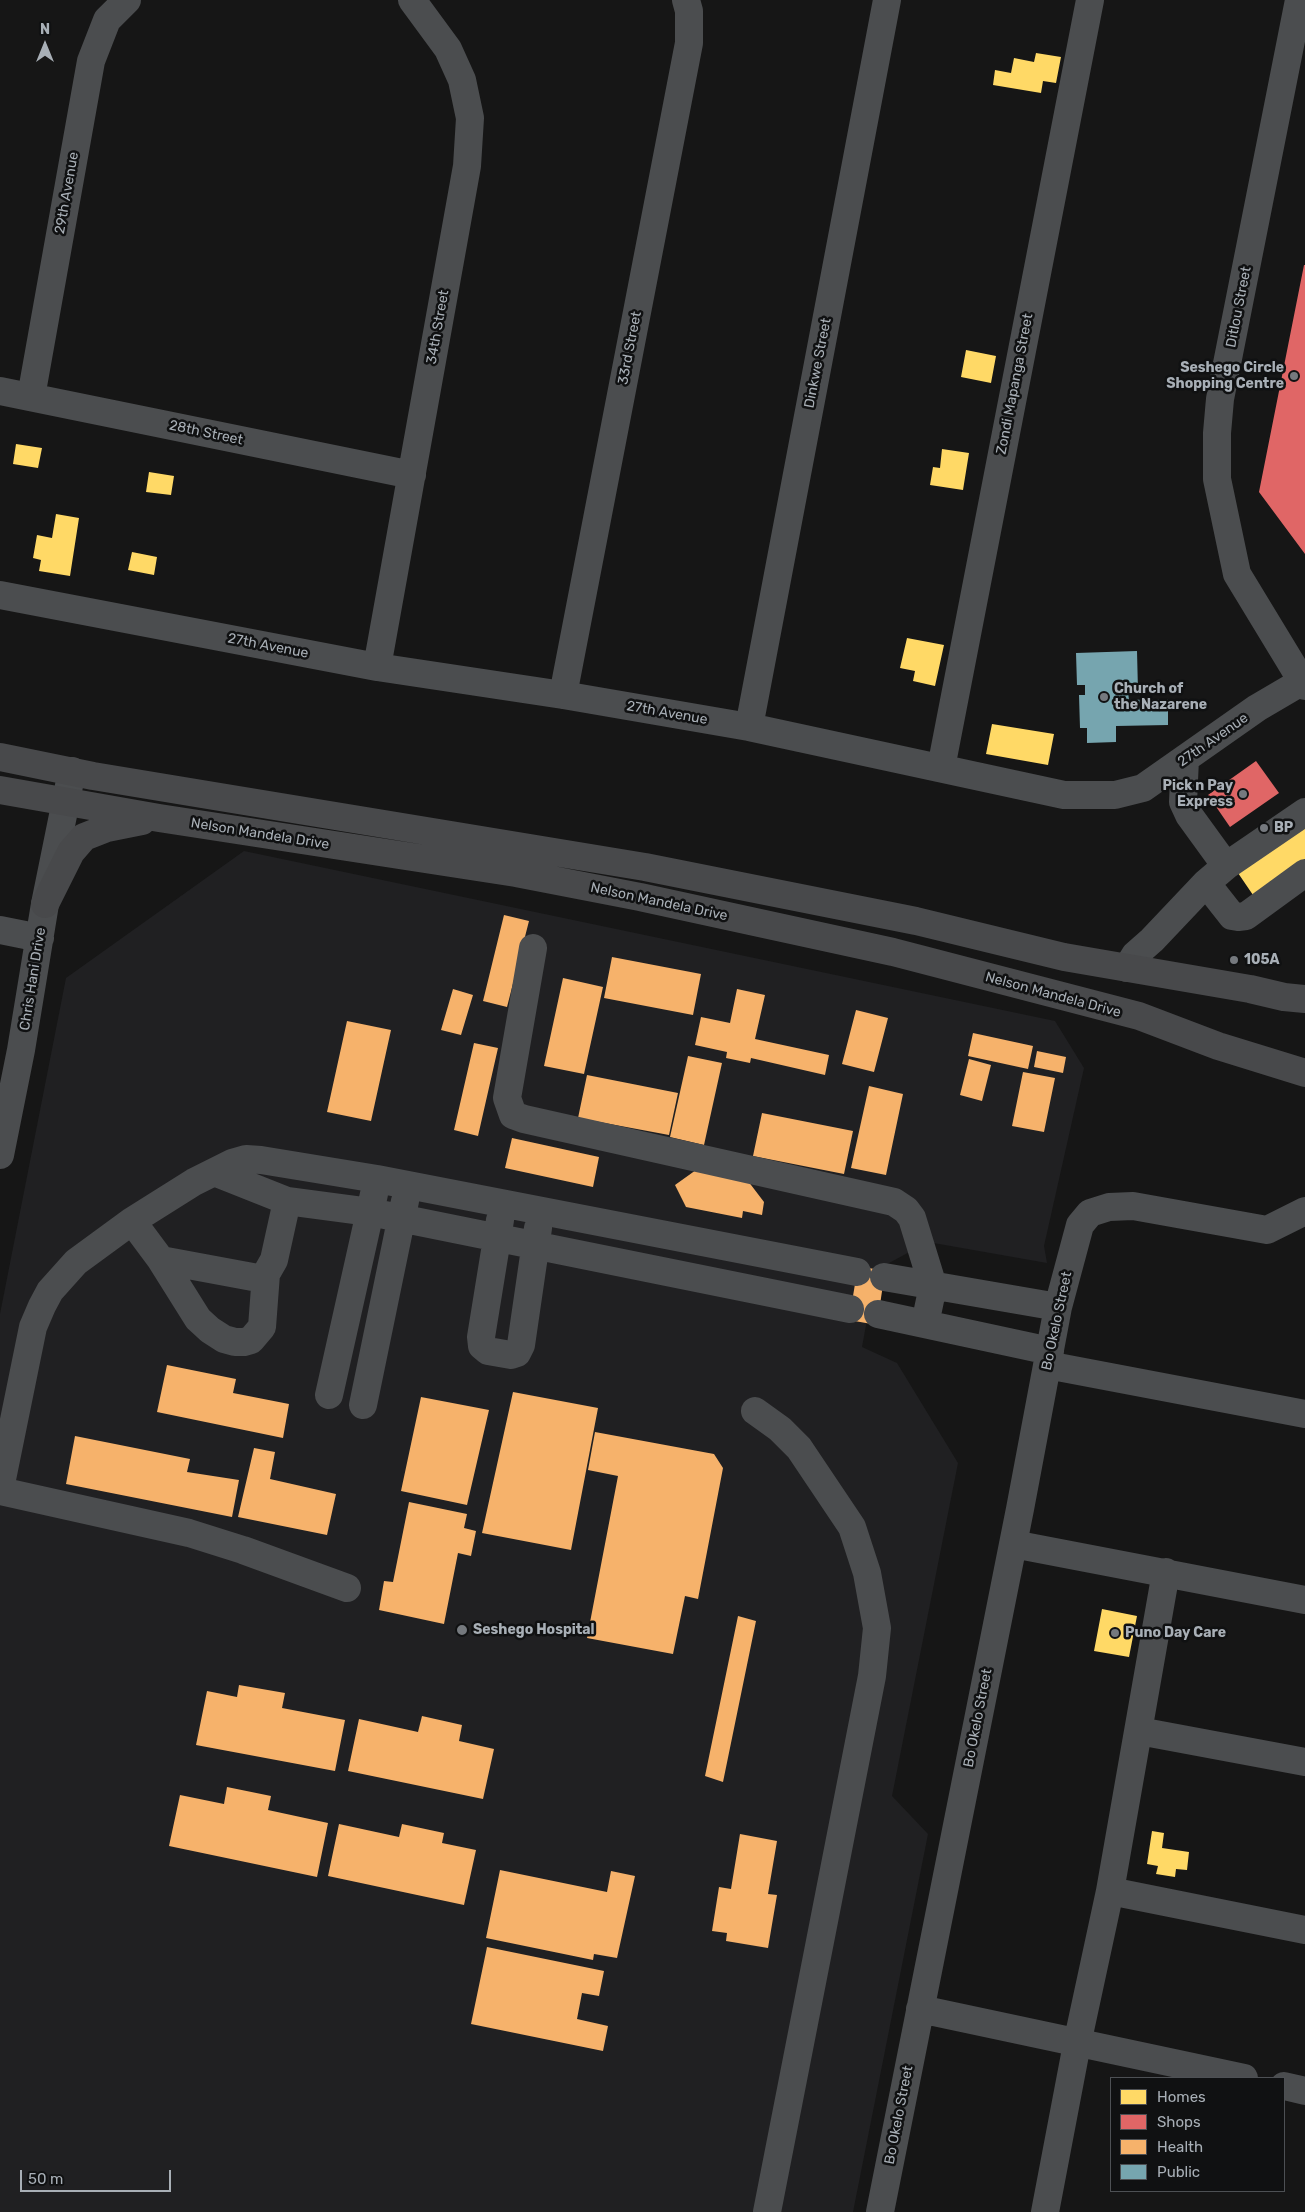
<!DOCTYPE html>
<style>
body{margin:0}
#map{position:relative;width:1305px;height:2212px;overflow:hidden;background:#161616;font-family:Rubik,sans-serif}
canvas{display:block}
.legend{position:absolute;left:1110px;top:2077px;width:175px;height:115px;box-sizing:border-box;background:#101112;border:1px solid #4d5054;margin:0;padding:6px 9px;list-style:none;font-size:15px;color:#a8afb6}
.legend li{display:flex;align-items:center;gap:10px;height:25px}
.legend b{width:25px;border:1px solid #4d5054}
.north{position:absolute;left:20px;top:20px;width:50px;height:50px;-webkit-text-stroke:4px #101112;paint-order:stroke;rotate:0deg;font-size:14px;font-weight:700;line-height:20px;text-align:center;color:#a8afb6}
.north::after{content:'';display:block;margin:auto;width:18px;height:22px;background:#a8afb6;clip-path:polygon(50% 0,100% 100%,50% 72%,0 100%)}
.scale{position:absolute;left:20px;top:2170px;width:151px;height:22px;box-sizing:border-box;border:2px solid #a8afb6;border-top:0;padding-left:6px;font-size:15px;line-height:18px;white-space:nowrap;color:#a8afb6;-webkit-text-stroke:4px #101112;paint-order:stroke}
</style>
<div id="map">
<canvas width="1305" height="2212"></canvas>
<ul class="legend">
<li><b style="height:14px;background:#ffd966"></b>Homes</li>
<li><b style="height:14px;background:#e06666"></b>Shops</li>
<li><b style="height:14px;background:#f6b26b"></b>Health</li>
<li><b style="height:14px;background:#76a5af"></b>Public</li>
</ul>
<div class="north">N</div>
<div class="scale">50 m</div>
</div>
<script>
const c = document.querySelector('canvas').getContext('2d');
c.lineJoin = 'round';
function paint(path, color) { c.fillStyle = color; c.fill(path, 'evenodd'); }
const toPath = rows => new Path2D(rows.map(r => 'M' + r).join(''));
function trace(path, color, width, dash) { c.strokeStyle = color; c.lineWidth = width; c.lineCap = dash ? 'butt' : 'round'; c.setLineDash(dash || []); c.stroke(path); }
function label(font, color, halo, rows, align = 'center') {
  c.font = font + ' Rubik,sans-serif'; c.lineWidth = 5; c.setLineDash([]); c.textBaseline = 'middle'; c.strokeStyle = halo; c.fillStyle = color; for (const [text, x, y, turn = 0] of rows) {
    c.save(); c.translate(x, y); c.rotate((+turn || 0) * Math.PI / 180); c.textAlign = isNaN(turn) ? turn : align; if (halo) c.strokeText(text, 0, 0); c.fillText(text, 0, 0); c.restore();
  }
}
const built = toPath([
 [244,851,1055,1021,1084,1068,1044,1246,1047,1263,928,1242,876,1270,862,1347,897,1363,958,1463,892,1796,928,1834,853,2212,0,2212,0,1314,66,978]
]);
const homes = toPath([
 [1036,53,1061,57,1056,83,1043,81,1041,93,993,85,995,70,1011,73,1014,58,1034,62],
 [966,350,996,356,991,383,961,377],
 [16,444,42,448,38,468,13,464],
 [942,449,969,453,963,490,930,485,933,467,940,468],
 [149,472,174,476,171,495,146,492],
 [56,514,79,518,70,576,39,571,41,560,33,558,37,535,52,538],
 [132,552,157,557,154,575,128,570],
 [907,638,944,645,935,686,913,681,915,671,900,668],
 [992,724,1054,734,1048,765,986,754],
 [1305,827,1305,859,1253,895,1238,873],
 [1102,1609,1137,1616,1129,1657,1094,1651],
 [1152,1831,1164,1833,1162,1848,1189,1852,1187,1870,1176,1869,1175,1877,1156,1874,1158,1866,1147,1864]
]);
const shops = toPath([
 [1304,265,1305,265,1305,554,1259,492],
 [1256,761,1279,793,1230,827,1208,795]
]);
const health = toPath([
 [504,915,529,921,507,1007,483,1001],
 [612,957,701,974,693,1015,604,998],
 [563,978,603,987,584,1074,544,1066],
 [453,989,473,995,461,1035,441,1030],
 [737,989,765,995,755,1039,829,1055,825,1075,751,1058,750,1063,726,1058,727,1052,695,1045,701,1017,730,1023],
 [856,1010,888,1018,874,1072,842,1064],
 [347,1021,391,1030,371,1121,327,1112],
 [973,1033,1033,1046,1028,1069,968,1056],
 [474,1043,498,1048,478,1136,454,1130],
 [1037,1051,1066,1057,1063,1073,1034,1067],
 [688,1056,722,1063,704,1145,670,1137],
 [969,1059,991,1065,982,1101,960,1095],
 [1023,1072,1055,1078,1044,1132,1012,1126],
 [587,1075,678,1093,669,1135,578,1118],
 [869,1086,903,1094,886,1175,851,1168],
 [762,1113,853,1131,844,1174,753,1156],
 [512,1138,599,1157,593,1187,505,1168],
 [696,1170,748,1181,764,1202,762,1215,743,1211,742,1218,686,1207,675,1185],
 [858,1266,885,1271,877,1325,849,1320],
 [167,1365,236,1379,233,1393,289,1404,283,1438,157,1412],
 [513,1392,598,1408,571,1550,482,1533],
 [421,1397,489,1410,467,1505,401,1491],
 [595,1432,714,1454,723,1468,698,1599,685,1596,673,1654,587,1638,618,1476,588,1470],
 [75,1436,190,1459,187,1472,239,1480,232,1517,66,1484],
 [254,1448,275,1452,270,1479,336,1494,327,1535,238,1517],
 [409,1502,467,1514,464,1528,476,1531,471,1556,458,1553,444,1624,379,1610,384,1581,393,1582],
 [738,1616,756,1621,723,1782,705,1776],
 [239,1685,285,1693,282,1708,345,1720,335,1771,196,1745,207,1691,237,1697],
 [422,1716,462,1725,459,1741,494,1749,483,1799,348,1771,359,1719,418,1732],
 [227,1787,271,1796,268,1810,328,1823,317,1877,169,1846,180,1795,224,1804],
 [339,1824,399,1837,402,1824,444,1833,442,1843,476,1850,464,1905,328,1876],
 [740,1834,777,1841,768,1894,777,1895,768,1948,726,1941,727,1933,712,1931,719,1887,731,1889],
 [500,1870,607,1892,611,1871,635,1876,617,1958,594,1954,593,1960,486,1938],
 [487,1947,604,1971,599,1996,582,1993,577,2019,608,2026,603,2051,471,2024]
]);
const public = toPath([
 [1137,651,1138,691,1128,692,1129,700,1168,699,1168,725,1116,726,1116,742,1087,743,1087,728,1080,728,1079,695,1085,695,1085,685,1077,685,1076,653]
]);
const minor = toPath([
 [1299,0,1220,399,1217,433,1217,479,1237,574,1305,686],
 [0,391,412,475],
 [31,397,91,61,107,20,127,0],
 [0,595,377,667,563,695,749,727,1064,795,1115,795,1143,788,1257,708,1303,681],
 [377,667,467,166,470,118,462,80,448,49,412,0],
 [563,695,689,43,689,11,686,0],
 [749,727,887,0],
 [1185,759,1183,802,1189,815,1226,866],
 [941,768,1090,0],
 [1206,883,1232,916,1238,917,1246,916,1305,873],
 [0,930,40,938],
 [533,948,507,1098,513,1115,524,1119,894,1202,906,1210,912,1218,933,1286,925,1324],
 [1127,968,1135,955,1152,940,1206,883,1226,866,1305,812],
 [0,1155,21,1050,45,904,72,771],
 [214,1172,287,1201,370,1212,850,1309],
 [500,1220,481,1337,482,1346,488,1351,511,1355,517,1353,521,1345,538,1228],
 [132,1221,161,1260,258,1278,266,1274,274,1260,287,1201],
 [161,1260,198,1319,210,1330,224,1339,235,1342,244,1342,251,1340,262,1327,266,1274],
 [884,1277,1058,1307],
 [878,1314,1050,1351],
 [1047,1365,1305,1414],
 [329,1395,374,1194],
 [363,1405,405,1201],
 [755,1411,780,1429,799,1448,852,1527,867,1573,877,1628,872,1676,767,2212],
 [0,1489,33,1327,42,1306,50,1291,76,1262,132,1221,194,1182,232,1163,246,1159,261,1160,377,1179,857,1272],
 [0,1491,189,1533,243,1550,347,1588],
 [1013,1544,1305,1600],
 [1139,1731,1305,1762],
 [1110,1891,1305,1930],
 [920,2009,1244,2078],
 [1284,2086,1305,2091],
 [880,2212,1020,1509,1058,1307,1080,1225,1090,1213,1109,1207,1133,1206,1267,1230,1305,1211],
 [1045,2212,1077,2044,1110,1891,1166,1572]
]);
const major = toPath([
 [0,757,93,776,220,797,645,867,916,921,1064,957,1250,989,1284,997,1305,999],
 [0,790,159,818,516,873,640,897,893,952,1139,1016,1218,1046,1305,1073],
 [45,904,71,852,84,837,107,828,142,821]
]);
const markers = [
 [1294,376,5,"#75797e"],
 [1104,697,5,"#75797e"],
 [1243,794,5,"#75797e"],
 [1264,828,5,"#75797e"],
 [1234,960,5,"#75797e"],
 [462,1630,6,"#75797e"],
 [1115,1633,5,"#75797e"]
];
const streetNames = [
 ["29th Avenue",67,193,-80],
 ["Ditlou Street",1239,307,-79],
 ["34th Street",438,327,-80],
 ["33rd Street",630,348,-79],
 ["Dinkwe Street",818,363,-79],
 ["Zondi Mapanga Street",1015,384,-79],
 ["28th Street",206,433,12],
 ["27th Avenue",268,646,11],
 ["27th Avenue",667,713,10],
 ["27th Avenue",1213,740,-35],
 ["Nelson Mandela Drive",260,834,9],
 ["Nelson Mandela Drive",659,902,12],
 ["Chris Hani Drive",33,979,-81],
 ["Nelson Mandela Drive",1053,995,15],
 ["Bo Okelo Street",1057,1321,-78],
 ["Bo Okelo Street",978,1718,-79],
 ["Bo Okelo Street",899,2115,-79]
];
const poiNames = [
 ["Seshego Circle",1284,368,"right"],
 ["Shopping Centre",1284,384,"right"],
 ["Church of",1114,689],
 ["the Nazarene",1114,705],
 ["Pick n Pay",1233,786,"right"],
 ["Express",1233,802,"right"],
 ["BP",1274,828],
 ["105A",1244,960],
 ["Seshego Hospital",473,1630],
 ["Puno Day Care",1125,1633]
];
paint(built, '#202022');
paint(homes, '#ffd966');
paint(shops, '#e06666');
paint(health, '#f6b26b');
paint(public, '#76a5af');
trace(minor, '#4b4d4f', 28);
trace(major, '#48494b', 28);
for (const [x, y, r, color] of markers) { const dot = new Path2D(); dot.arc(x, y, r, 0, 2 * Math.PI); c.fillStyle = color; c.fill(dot); trace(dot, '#101112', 2); }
label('14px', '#a8afb6', '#101112', streetNames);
label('bold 14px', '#a8afb6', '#101112', poiNames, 'left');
</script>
